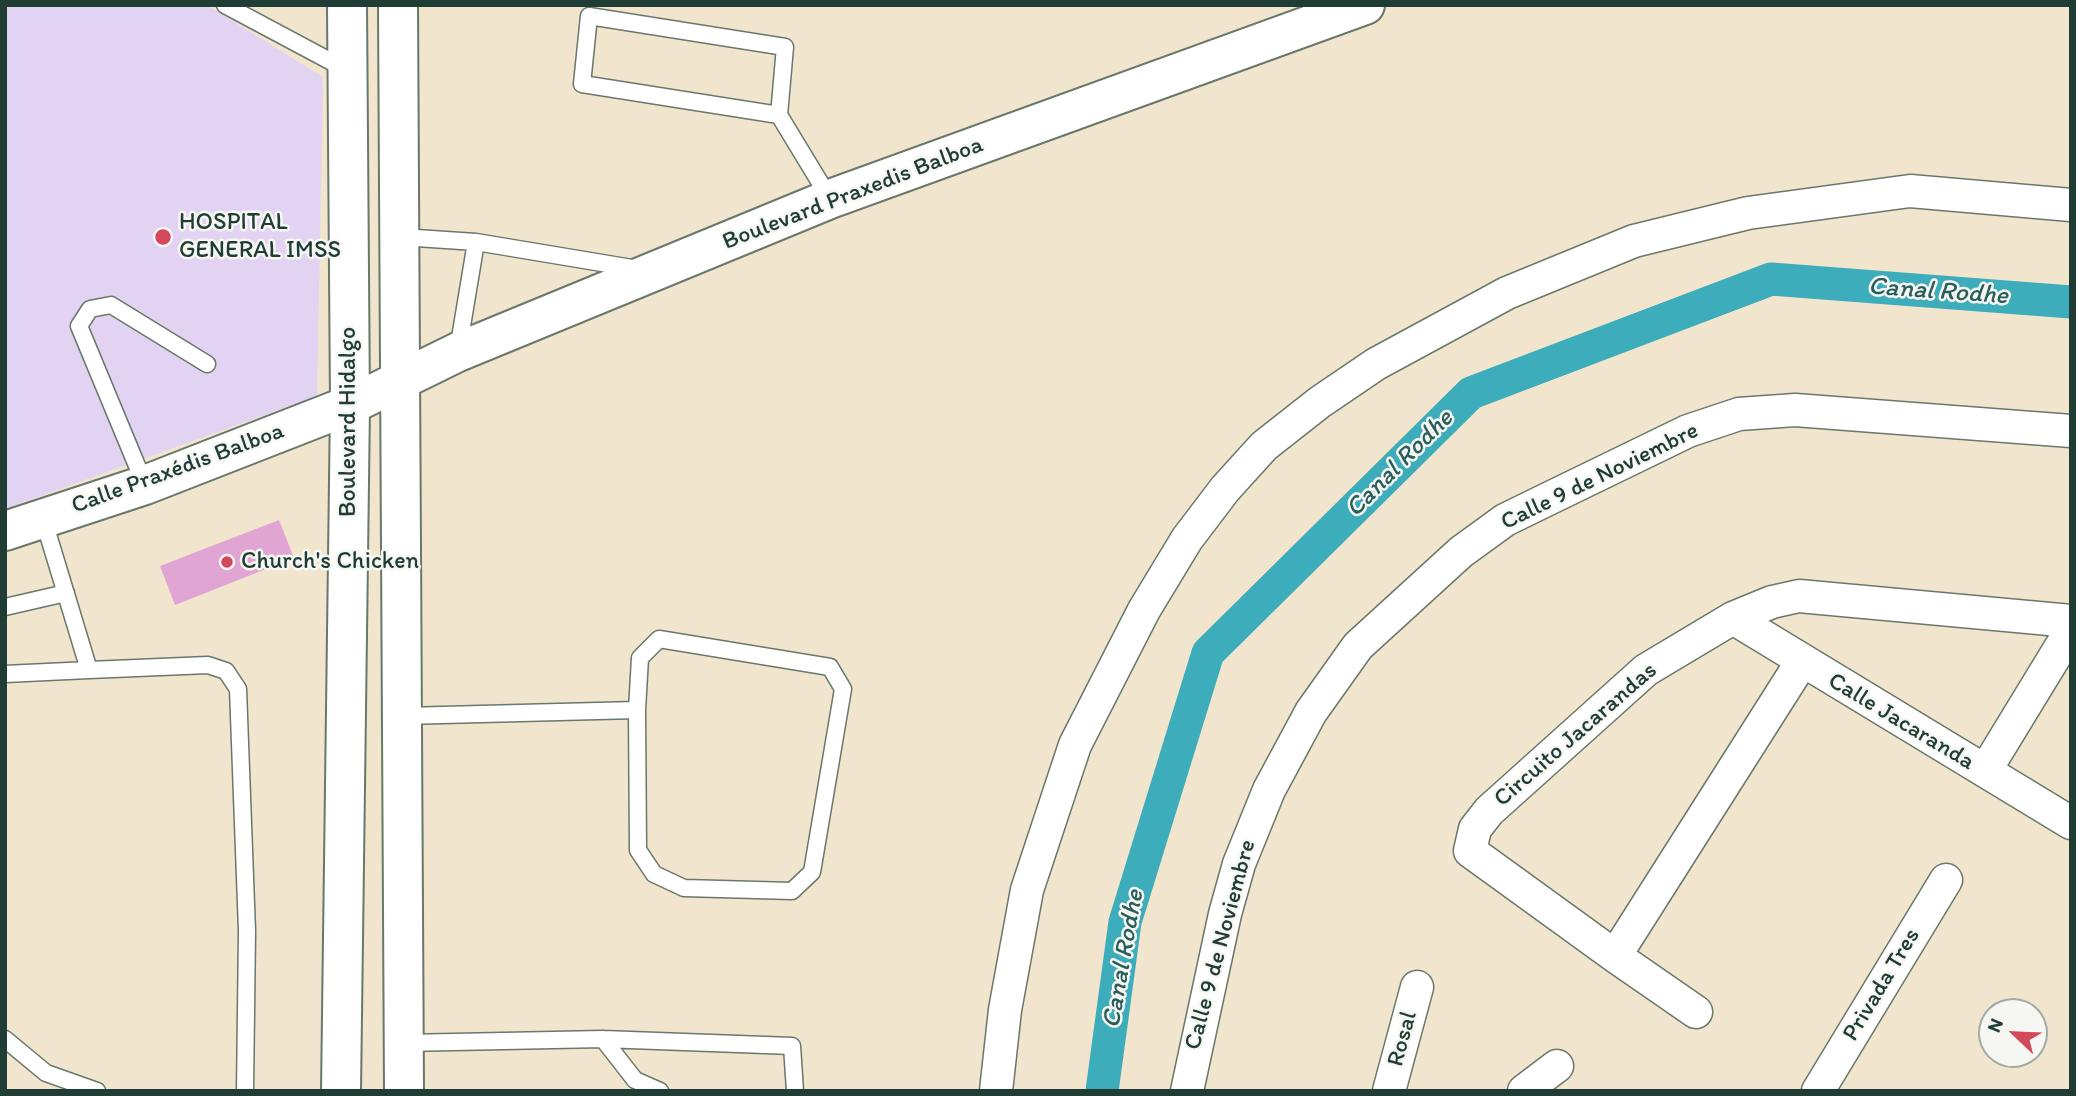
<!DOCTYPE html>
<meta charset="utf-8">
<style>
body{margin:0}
#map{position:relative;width:2076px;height:1096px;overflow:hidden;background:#f1e5cd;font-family:Itim,sans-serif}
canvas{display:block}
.frame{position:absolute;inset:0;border:7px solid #1f3d34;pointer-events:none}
.north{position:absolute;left:1978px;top:998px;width:70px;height:70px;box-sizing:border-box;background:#f6f6f2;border:2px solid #a0aca6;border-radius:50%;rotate:293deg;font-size:19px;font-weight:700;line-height:28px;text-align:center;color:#1f3d34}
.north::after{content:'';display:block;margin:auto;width:24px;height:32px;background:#d1495b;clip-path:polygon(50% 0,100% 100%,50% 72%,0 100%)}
</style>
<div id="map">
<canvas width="2076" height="1096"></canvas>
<div class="frame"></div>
<div class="north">N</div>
</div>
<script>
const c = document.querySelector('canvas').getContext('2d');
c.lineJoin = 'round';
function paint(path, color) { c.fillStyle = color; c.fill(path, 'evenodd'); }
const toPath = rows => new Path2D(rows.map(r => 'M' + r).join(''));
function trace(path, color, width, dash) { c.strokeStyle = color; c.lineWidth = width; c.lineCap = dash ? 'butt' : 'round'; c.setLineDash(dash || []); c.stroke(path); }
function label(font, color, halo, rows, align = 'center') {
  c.font = font + ' Itim,sans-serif'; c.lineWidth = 5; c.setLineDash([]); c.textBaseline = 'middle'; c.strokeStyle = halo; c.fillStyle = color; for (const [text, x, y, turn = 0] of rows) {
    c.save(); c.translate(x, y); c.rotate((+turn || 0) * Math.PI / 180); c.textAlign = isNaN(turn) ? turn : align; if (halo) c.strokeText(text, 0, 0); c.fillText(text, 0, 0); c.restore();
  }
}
const built = toPath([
 [5,5,207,5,323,77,317,396,5,509]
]);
const canal = toPath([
 [1102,1091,1125,922,1208,653,1471,393,1771,279,2071,302]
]);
const building = toPath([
 [279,520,294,558,175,605,160,566]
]);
const service = toPath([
 [225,5,345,69],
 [779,115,582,84,589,16,785,47,779,115,830,199],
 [401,237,476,242,638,269],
 [458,350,476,242],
 [145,485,79,326,90,309,111,305,207,364],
 [43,518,89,670,208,665,226,671,238,689,247,931,245,1091],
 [5,607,66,593],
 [659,639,830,667,843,689,812,872,792,891,684,888,654,874,638,850,637,710,640,658,659,639],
 [5,674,89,670],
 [403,716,637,710],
 [5,1039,46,1073,97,1091],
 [603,1039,635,1080,660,1091],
 [404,1043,603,1039,792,1046,795,1091]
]);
const minor = toPath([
 [1733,618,2071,823],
 [1801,663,1615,956,1470,851,1475,829,1489,811,1646,670,1733,618,1772,602,1799,596,2071,621],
 [1985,771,2071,630],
 [1615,956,1696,1012],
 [996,1091,1005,1010,1027,890,1075,745,1144,610,1187,539,1225,489,1264,446,1320,402,1376,364,1507,293,1634,241,1748,213,1910,191,2071,205],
 [1187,1091,1225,914,1239,864,1269,790,1311,712,1358,646,1461,552,1505,520,1548,499,1688,431,1739,414,1795,410,2071,431],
 [1389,1091,1417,987],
 [1524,1091,1557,1066],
 [1818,1091,1946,880]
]);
const secondary = toPath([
 [5,531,145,485,350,405,458,352,830,199,1365,5]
]);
const primary = toPath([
 [398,5,404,1091],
 [341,1091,350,405,347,5]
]);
const markers = [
 [163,237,9,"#d1495b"],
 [227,562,7,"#d1495b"]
];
const streetNames = [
 ["Boulevard Praxedis Balboa",853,194,-21],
 ["Boulevard Hidalgo",349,422,-90],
 ["Calle Praxédis Balboa",178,469,-20],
 ["Calle 9 de Noviembre",1600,477,-26],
 ["Calle Jacaranda",1901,722,31],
 ["Circuito Jacarandas",1576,735,-41],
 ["Calle 9 de Noviembre",1221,945,-75],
 ["Privada Tres",1882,985,-59],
 ["Rosal",1403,1039,-75]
];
const poiNames = [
 ["HOSPITAL",179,223],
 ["GENERAL IMSS",179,251],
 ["Church's Chicken",241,562]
];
const waterNames = [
 ["Canal Rodhe",1938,292,4],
 ["Canal Rodhe",1400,464,-45],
 ["Canal Rodhe",1124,959,-80]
];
paint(built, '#e3d3f2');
trace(canal, '#3dacbb', 33);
paint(building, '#e0a5d2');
trace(service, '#68786a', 19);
trace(minor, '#68786a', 35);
trace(secondary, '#68786a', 42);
trace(primary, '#68786a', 42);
trace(service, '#fff', 16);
trace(minor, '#fff', 32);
trace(secondary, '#fff', 38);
trace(primary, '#fff', 38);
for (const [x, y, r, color] of markers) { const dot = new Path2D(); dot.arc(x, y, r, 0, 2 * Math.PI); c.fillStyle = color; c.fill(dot); trace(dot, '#f6f6f2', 2.5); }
label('24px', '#1f3d34', '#f6f6f2', streetNames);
label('24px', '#1f3d34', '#f6f6f2', poiNames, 'left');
label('italic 26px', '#285e5c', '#f6f6f2', waterNames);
</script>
